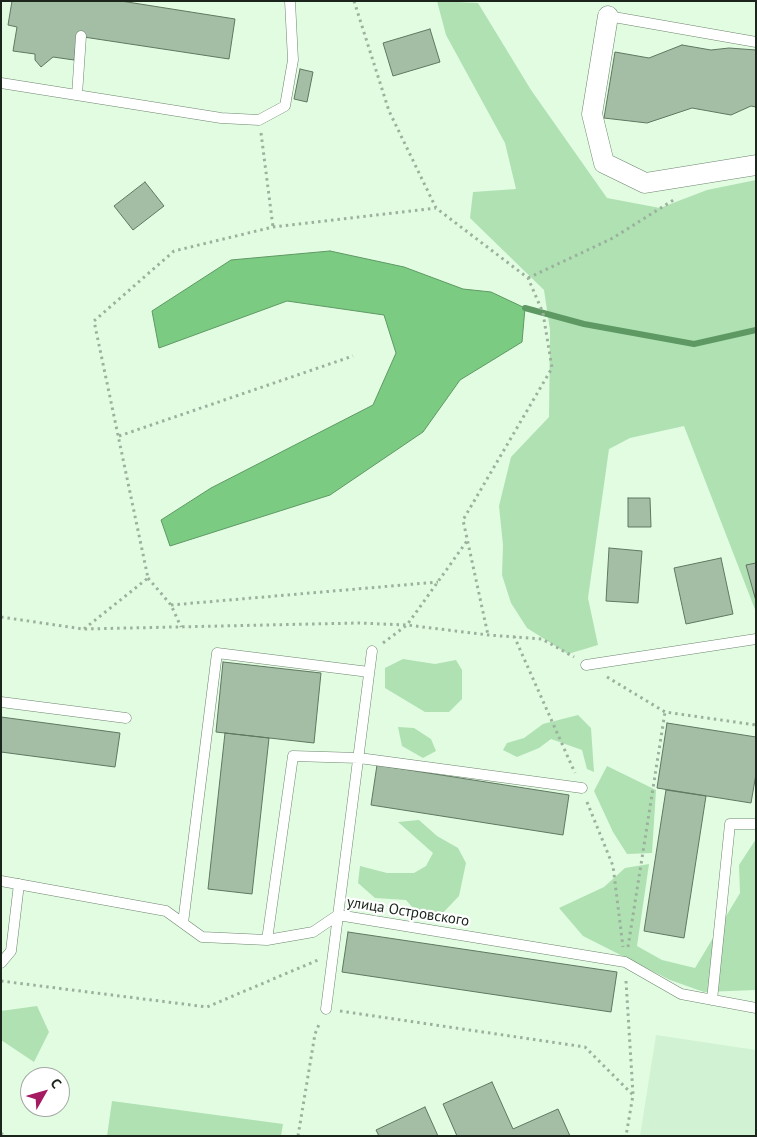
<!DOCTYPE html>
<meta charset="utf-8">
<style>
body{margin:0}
#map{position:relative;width:757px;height:1137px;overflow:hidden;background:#e2fce2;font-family:"PT Sans",sans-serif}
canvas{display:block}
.frame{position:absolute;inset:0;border:2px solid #1b251c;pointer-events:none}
.north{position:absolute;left:20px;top:1067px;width:50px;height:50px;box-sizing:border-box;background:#fff;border:1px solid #a4a8a4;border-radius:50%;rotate:52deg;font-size:14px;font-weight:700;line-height:20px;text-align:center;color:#1b251c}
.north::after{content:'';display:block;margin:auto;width:18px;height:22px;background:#a51a61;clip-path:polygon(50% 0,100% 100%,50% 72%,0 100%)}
</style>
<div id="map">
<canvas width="757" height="1137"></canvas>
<div class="frame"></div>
<div class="north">С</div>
</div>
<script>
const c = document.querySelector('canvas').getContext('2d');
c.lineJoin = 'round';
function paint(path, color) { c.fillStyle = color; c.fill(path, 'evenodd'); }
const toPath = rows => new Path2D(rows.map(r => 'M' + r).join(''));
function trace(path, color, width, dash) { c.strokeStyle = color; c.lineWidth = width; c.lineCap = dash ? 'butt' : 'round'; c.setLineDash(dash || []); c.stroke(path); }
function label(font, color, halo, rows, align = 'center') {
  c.font = font + ' "PT Sans",sans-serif'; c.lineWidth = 4.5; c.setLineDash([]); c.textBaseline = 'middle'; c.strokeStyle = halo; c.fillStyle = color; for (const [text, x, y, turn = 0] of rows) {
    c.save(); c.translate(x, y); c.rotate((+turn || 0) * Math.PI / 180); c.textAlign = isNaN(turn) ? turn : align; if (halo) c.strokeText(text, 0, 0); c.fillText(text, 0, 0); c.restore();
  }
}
const built = toPath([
 [656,1035,756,1050,756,1136,640,1136]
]);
const green = toPath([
 [437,1,478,3,531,90,607,198,660,208,707,190,756,180,756,612,684,426,630,438,609,449,588,598,598,645,568,654,527,628,511,603,502,575,503,545,499,506,511,457,549,417,550,330,544,290,470,218,473,192,516,189,505,143,446,35],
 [403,659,435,664,456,660,462,670,462,699,449,712,425,712,385,688,385,668],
 [578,715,591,728,594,772,587,769,582,750,551,739,539,748,517,757,503,750,507,743,524,738,543,724],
 [398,727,414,728,431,739,436,751,423,758,402,746],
 [607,766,656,790,652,853,627,854,613,832,594,791],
 [419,820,437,836,458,848,466,863,459,896,439,917,424,921,406,900,375,898,358,883,360,866,387,873,414,873,426,866,433,853,398,822],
 [756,839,756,990,704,992,670,980,583,936,559,908,604,887,625,868,649,864,637,946,662,960,695,968,740,893,739,865],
 [37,1006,49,1032,34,1062,1,1040,1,1011],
 [112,1101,283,1124,281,1136,107,1136]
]);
const water = toPath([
 [330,251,404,267,463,289,491,292,525,308,522,342,460,380,423,432,330,495,170,546,161,520,211,488,373,405,396,353,384,315,287,301,159,348,152,311,231,260,330,251]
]);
const stream = toPath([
 [525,308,584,324,694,344,756,330]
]);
const building = toPath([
 [12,1,121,1,235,19,229,59,77,36,74,60,53,57,41,67,35,60,35,54,13,51,17,27,8,25,12,1],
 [430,29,440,62,393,76,383,43,430,29],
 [682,45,711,50,729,48,756,50,756,107,751,106,731,115,692,108,647,123,604,118,615,52,649,58,682,45],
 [300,69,313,72,307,102,294,99,300,69],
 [145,182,164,206,133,230,114,206,145,182],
 [628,498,650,498,651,527,628,527,628,498],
 [609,548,642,551,638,603,606,601,609,548],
 [721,558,733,614,686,624,674,568,721,558],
 [756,563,756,601,746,565,756,563],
 [223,662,321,673,314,743,216,732,223,662],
 [1,717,120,733,115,767,1,752,1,717],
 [667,723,756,737,756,774,751,803,657,788,667,723],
 [225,733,269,738,252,894,208,889,225,733],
 [377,765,569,795,563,835,371,805,377,765],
 [666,790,706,796,684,938,644,931,666,790],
 [348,932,617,972,611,1012,342,972,348,932],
 [492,1082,513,1129,558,1109,570,1136,457,1136,443,1104,492,1082],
 [425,1107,438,1136,379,1136,376,1130,425,1107]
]);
const path = toPath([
 [354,1,389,111,436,208,528,278,543,313,552,368,463,520,488,635],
 [261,133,273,227],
 [528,278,613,238,675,199],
 [119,436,353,356],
 [148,578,171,605,181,627],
 [171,605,438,582],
 [1,617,83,629,358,623,407,625,488,635,542,639,574,657],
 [84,629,148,578,94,321,174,251,273,227,436,208],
 [514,636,575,773],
 [383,643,407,625,467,541],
 [607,677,665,712,756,725],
 [587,802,613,866,623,947],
 [628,947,665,712],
 [1,981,207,1007,318,960],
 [626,981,633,1094],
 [340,1011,585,1047,633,1095,626,1136],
 [1,1133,4,1136],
 [298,1136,315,1034,320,1022]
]);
const service = toPath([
 [608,16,756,42],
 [1,83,221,118,259,120,285,106,293,60,290,1],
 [77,95,81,36],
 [586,665,756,639],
 [1,702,126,718],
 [1,881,166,911,202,937,267,940,313,932,338,915,625,962,681,994,756,1008],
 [183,923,217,653,369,672],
 [267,940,293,756,359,758,582,788],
 [1,963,11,951,19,884],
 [712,1000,730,824,756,824],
 [326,1009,372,651]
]);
const minor = toPath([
 [608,16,592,114,604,163,645,183,756,165]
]);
const streetNames = [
 ["улица Островского",408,912,9]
];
paint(built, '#d1f2d3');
paint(green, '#afe1b2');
paint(water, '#7bcb82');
trace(water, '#5e9963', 1);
trace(stream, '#5e9963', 6);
paint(building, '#a4bda5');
trace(building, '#5f7760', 1);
trace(service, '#6d856e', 11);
trace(minor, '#6d856e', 21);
trace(path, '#9cb19d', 3, [2.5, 4]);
trace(service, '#fff', 10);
trace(minor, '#fff', 20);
label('15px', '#1b251c', '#fff', streetNames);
</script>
